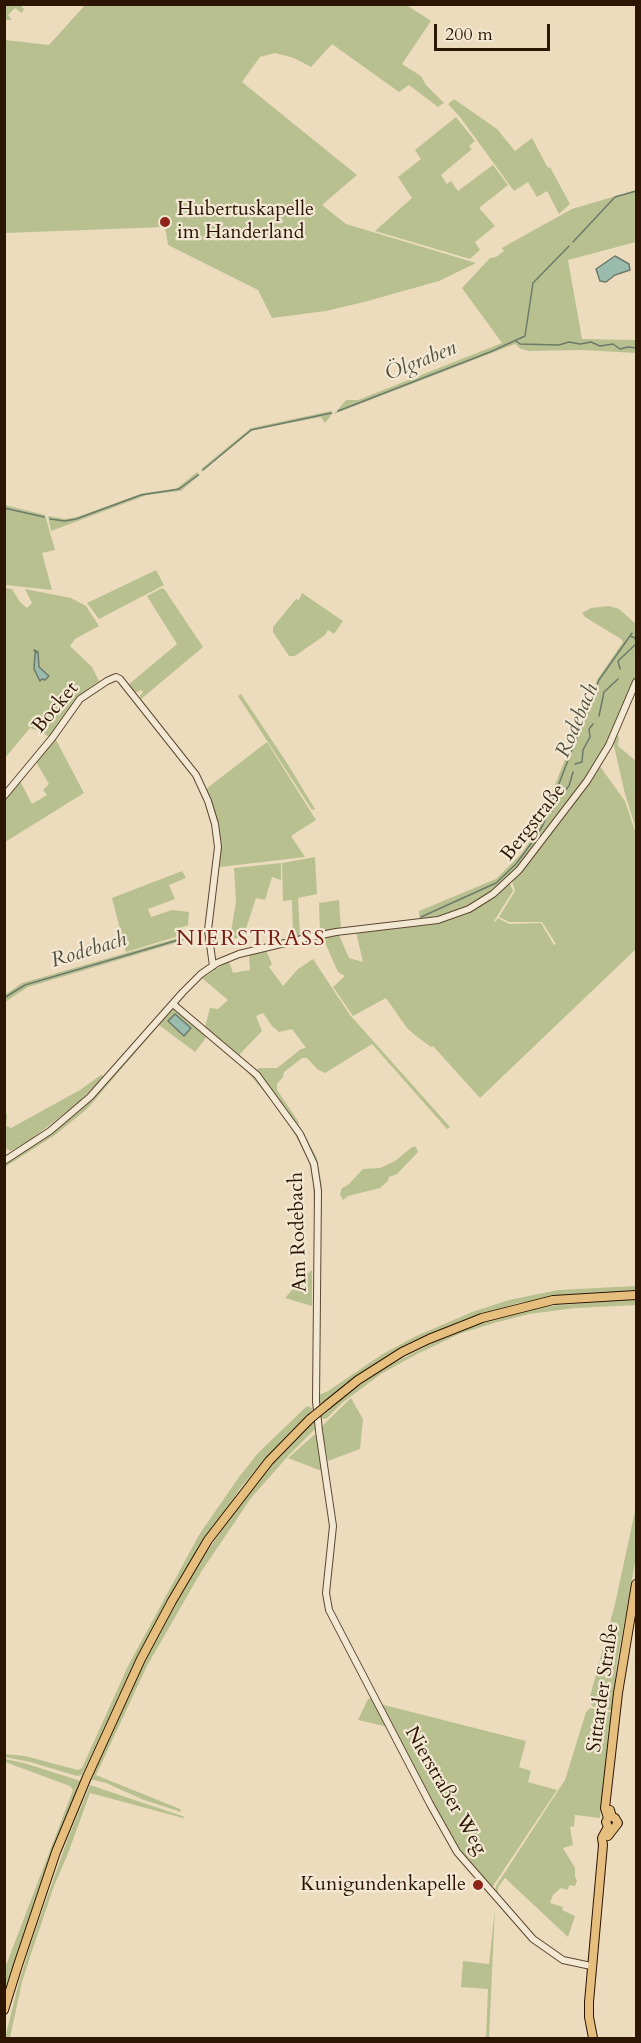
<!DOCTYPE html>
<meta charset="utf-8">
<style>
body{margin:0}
#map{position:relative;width:641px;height:2043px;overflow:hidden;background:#ecdcbd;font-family:Cardo,serif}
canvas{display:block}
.frame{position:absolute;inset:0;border:6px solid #2c1603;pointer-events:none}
.scale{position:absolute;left:434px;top:24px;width:116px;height:27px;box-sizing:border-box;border:3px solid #2c1603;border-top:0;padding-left:8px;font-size:18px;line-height:21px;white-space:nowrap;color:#2c1603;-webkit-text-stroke:4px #f3e8d4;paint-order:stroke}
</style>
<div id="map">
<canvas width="641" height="2043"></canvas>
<div class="frame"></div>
<div class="scale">200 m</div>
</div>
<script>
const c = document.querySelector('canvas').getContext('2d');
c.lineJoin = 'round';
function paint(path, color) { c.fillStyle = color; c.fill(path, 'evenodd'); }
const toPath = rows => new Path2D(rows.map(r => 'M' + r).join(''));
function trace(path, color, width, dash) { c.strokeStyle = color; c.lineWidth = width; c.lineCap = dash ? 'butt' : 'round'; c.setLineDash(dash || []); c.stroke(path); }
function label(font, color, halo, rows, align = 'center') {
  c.font = font + ' Cardo,serif'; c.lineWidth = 4.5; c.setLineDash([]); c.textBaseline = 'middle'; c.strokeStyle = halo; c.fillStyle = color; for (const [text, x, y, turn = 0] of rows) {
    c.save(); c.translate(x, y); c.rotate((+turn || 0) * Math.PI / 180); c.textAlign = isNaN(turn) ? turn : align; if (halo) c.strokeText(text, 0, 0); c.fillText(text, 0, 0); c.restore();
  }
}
const green = toPath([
 [5,4,20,5,24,9,22,13,15,8,8,15,12,20,5,20],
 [86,4,405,4,431,21,402,64,421,76,426,85,444,103,438,107,409,85,399,92,332,44,311,67,294,58,275,53,260,57,242,82,357,175,322,205,346,224,476,263,439,281,364,302,326,311,272,318,258,290,168,245,165,227,5,233,5,40,49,45],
 [454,99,497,129,515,151,532,138,548,168,550,167,570,204,559,214,547,191,537,197,528,182,514,191,460,117,448,104],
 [456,117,475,141,469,146,472,149,441,175,447,184,451,181,458,191,493,165,508,185,479,208,495,226,475,242,480,250,470,259,375,231,412,198,398,177,421,159,415,150],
 [636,190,636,242,568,260,582,339,636,340,636,353,583,350,529,351,521,349,515,344,334,414,346,400,358,400,502,343,462,288,490,258,496,257,504,251,502,248,507,245,572,209],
 [331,411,333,413,325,423,321,417,253,430,201,472,202,468,251,428],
 [197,472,200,475,181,491,147,495,51,531,48,516,65,519,77,517,143,493,176,489],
 [5,505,45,515,55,550,42,553,52,590,5,585],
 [156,570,164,585,99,619,87,603],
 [5,588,12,589,20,602,27,608,32,603,25,589,71,598,86,606,99,626,75,639,70,646,92,667,99,681,77,697,49,737,42,732,30,728,5,758],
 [162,588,165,590,203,647,140,700,140,695,143,692,141,690,135,693,128,685,177,644,147,596],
 [302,593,343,621,334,634,328,630,325,635,295,656,289,656,273,632,273,627,296,599,299,600],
 [609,606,619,609,636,624,636,676,601,755,583,782,523,864,508,879,513,891,494,921,495,922,498,918,509,924,541,923,554,945,556,944,542,922,509,922,499,917,515,891,512,881,542,846,599,765,625,801,636,834,636,949,480,1098,433,1046,431,1047,416,1036,407,1028,386,998,353,1016,333,987,345,976,338,972,323,938,339,935,349,958,363,962,356,932,420,924,419,911,496,879,522,853,536,832,597,680,623,642,621,639,585,617,582,613,591,608],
 [241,694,287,763,315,809,312,810,238,696],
 [617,735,619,737,618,746,636,761,636,829,625,794,613,742],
 [55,738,84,793,5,842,4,799,20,781,32,804,47,795,43,790,49,784,36,762],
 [267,742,316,820,291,836,305,857,220,867,217,863,219,848,206,789],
 [315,857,317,894,298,898,300,936,293,937,292,900,283,901,282,863],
 [281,863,281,880,272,877,265,900,256,898,243,938,230,938,236,902,234,868],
 [182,871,186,878,169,885,175,899,148,909,151,917,172,910,189,912,188,925,180,928,182,935,126,952,112,898],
 [339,900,341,929,320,932,319,903],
 [185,936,185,940,28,987,5,1002,5,995,22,983],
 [266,950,272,964,269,967,283,986,298,969,313,959,350,1015,450,1127,447,1129,372,1044,325,1073,317,1069,307,1058,302,1058,284,1072,283,1077,277,1084,277,1090,298,1121,299,1125,317,1158,322,1186,321,1215,316,1163,255,1071,259,1068,277,1068,301,1049,306,1048,292,1029,279,1032,272,1026,263,1013,256,1016,262,1031,239,1055,205,1027,210,1008,218,1009,228,1000,202,978,229,961,233,973,250,970,249,954],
 [172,1008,207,1033,205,1039,195,1052,159,1025,87,1109,55,1135,5,1167,4,1164,75,1115,97,1093],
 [114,1067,87,1098,47,1131,15,1152,13,1152,28,1141,11,1151,5,1148,4,1109,7,1115,6,1126,11,1128,80,1090,101,1075,104,1076,77,1104,35,1136,39,1136,80,1103],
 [243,1067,259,1079,298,1136,310,1158,316,1182,315,1240,313,1184,309,1161,294,1133,273,1102],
 [412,1147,416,1147,418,1152,397,1174,389,1177,388,1181,380,1188,348,1196,343,1200,340,1194,342,1188,348,1185,363,1169,380,1168,395,1161],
 [312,1270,312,1306,285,1298,304,1276],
 [636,1286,636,1291,582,1294,518,1303,458,1322,416,1341,376,1363,319,1405,319,1395,328,1391,381,1355,414,1337,472,1312,509,1300,558,1290],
 [636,1299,636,1305,576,1308,529,1314,494,1323,459,1334,417,1354,381,1374,342,1403,327,1418,324,1419,320,1416,336,1402,386,1367,456,1331,482,1322,549,1306],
 [351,1398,363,1419,360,1449,328,1461,321,1427],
 [307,1406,312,1408,312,1411,264,1460,241,1487,188,1566,133,1666,82,1775,77,1776,30,1762,5,1757,4,1754,25,1756,78,1770,82,1768,128,1666,199,1535,239,1477,258,1453],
 [315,1421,316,1428,289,1455,251,1498,201,1572,147,1666,96,1775,180,1809,181,1812,144,1800,106,1783,90,1779,148,1652,201,1560,253,1486,285,1449],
 [314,1435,317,1435,324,1472,288,1458],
 [636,1480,636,1557,617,1663,613,1711,592,1706,589,1700,615,1604,635,1511],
 [371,1698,373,1698,388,1727,358,1720,368,1699],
 [380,1704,526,1741,519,1767,531,1771,528,1782,557,1790,493,1886,491,1887,463,1856,455,1843],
 [590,1708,613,1713,600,1818,575,1815,574,1826,570,1827,573,1845,563,1848,575,1868,575,1876,577,1881,575,1886,570,1885,567,1890,561,1888,553,1895,550,1903,563,1907,562,1910,575,1916,568,1937,505,1878,498,1887,497,1896,495,1892,496,1886,565,1780,586,1712],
 [5,1759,24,1763,81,1781,50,1859,5,1992,5,1968,73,1790,70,1786,5,1762],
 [90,1785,185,1817,183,1818,90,1793,67,1856,54,1886,31,1954,22,1982,10,2038,5,2038,19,1982,33,1937,68,1838],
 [495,1908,489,2038,486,2038,488,1989,461,1987,463,1961,489,1964]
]);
const water = toPath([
 [615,256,629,264,630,270,615,275,606,282,600,281,596,269,615,256],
 [34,650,38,652,39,667,49,676,45,680,42,679,40,681,34,669,35,654,36,653,34,650],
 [175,1014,191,1028,184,1036,168,1021,175,1014]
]);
const stream = toPath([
 [573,242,615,197,636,191],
 [516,341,520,344,559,345,569,342,580,344,591,342,600,346,613,344,620,349,628,347,636,348],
 [338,411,490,352,525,336,533,283,569,246],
 [203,470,251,430,331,413],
 [4,508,44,517],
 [50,519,65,521,76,519,141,495,179,489,198,475],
 [630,636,635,638,636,642],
 [620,669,618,661,636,644],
 [599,716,604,692,618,679],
 [575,764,582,762,583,750,590,737,589,729,593,724],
 [548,812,552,811,557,800,569,786,573,772],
 [421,917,496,883,516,864,533,841,543,825,599,680,632,633],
 [4,998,25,985,185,938]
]);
const minor = toPath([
 [4,796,53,737,80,699,107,681,116,677,120,679,196,775,208,801,215,824,218,847,208,930,213,966],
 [173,1004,257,1075,300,1134,314,1164,318,1191,316,1401,319,1431,333,1526,326,1593,329,1610,430,1804,457,1852,533,1939,563,1960,591,1966],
 [4,1161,50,1131,90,1097,183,992,201,974,217,963,239,954,302,939,336,932,438,920,469,909,493,894,519,870,587,781,609,745,636,682]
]);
const major = toPath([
 [608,1836,618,1823,615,1818,612,1817,610,1810],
 [593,2038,589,2017,589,2002,603,1845,602,1838,608,1827,606,1822,608,1818,605,1808,618,1693,636,1584]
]);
const highway = toPath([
 [327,1405,358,1380,402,1352,429,1339,482,1318,553,1300,636,1295],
 [4,2010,18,1965,56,1852,87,1777,141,1659,172,1601,208,1540,269,1461,310,1419]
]);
const highwayBridge = toPath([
 [310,1419,327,1405]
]);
const markers = [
 [165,222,6,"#8f2418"],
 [478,1885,6,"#8f2418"]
];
const poiNames = [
 ["Hubertuskapelle",177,210],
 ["im Handerland",177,233],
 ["Kunigundenkapelle",466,1885,"right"]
];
const streetNames = [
 ["Bocket",56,708,-50],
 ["Bergstraße",534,823,-52],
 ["Am Rodebach",299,1232,-92],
 ["Sittarder Straße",604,1688,-82],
 ["Nierstraßer Weg",445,1791,60]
];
const waterNames = [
 ["Ölgraben",421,362,-22],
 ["Rodebach",578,721,-67],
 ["Rodebach",89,951,-17]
];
const quarterNames = [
 ["NIERSTRASS",251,940]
];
paint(green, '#b8c090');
paint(water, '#99bcaf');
trace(water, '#6d7a6a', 1.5);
trace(stream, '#6d7a6a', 1.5);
trace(minor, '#5c4832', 8);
trace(major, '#2c1603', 10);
trace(highway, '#2c1603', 10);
trace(minor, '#f3e8d4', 6);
trace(major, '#e6be7e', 8);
trace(highway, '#e6be7e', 8);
trace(highwayBridge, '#2c1603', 10, []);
trace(highwayBridge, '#e6be7e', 8);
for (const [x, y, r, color] of markers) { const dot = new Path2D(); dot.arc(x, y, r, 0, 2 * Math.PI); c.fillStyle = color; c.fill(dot); trace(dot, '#f3e8d4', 2); }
label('20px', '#2c1603', '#f3e8d4', poiNames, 'left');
label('20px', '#2c1603', '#f3e8d4', streetNames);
label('italic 21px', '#52503f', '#f3e8d4', waterNames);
c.letterSpacing = '1.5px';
label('22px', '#7a1f14', '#f3e8d4', quarterNames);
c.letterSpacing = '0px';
</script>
